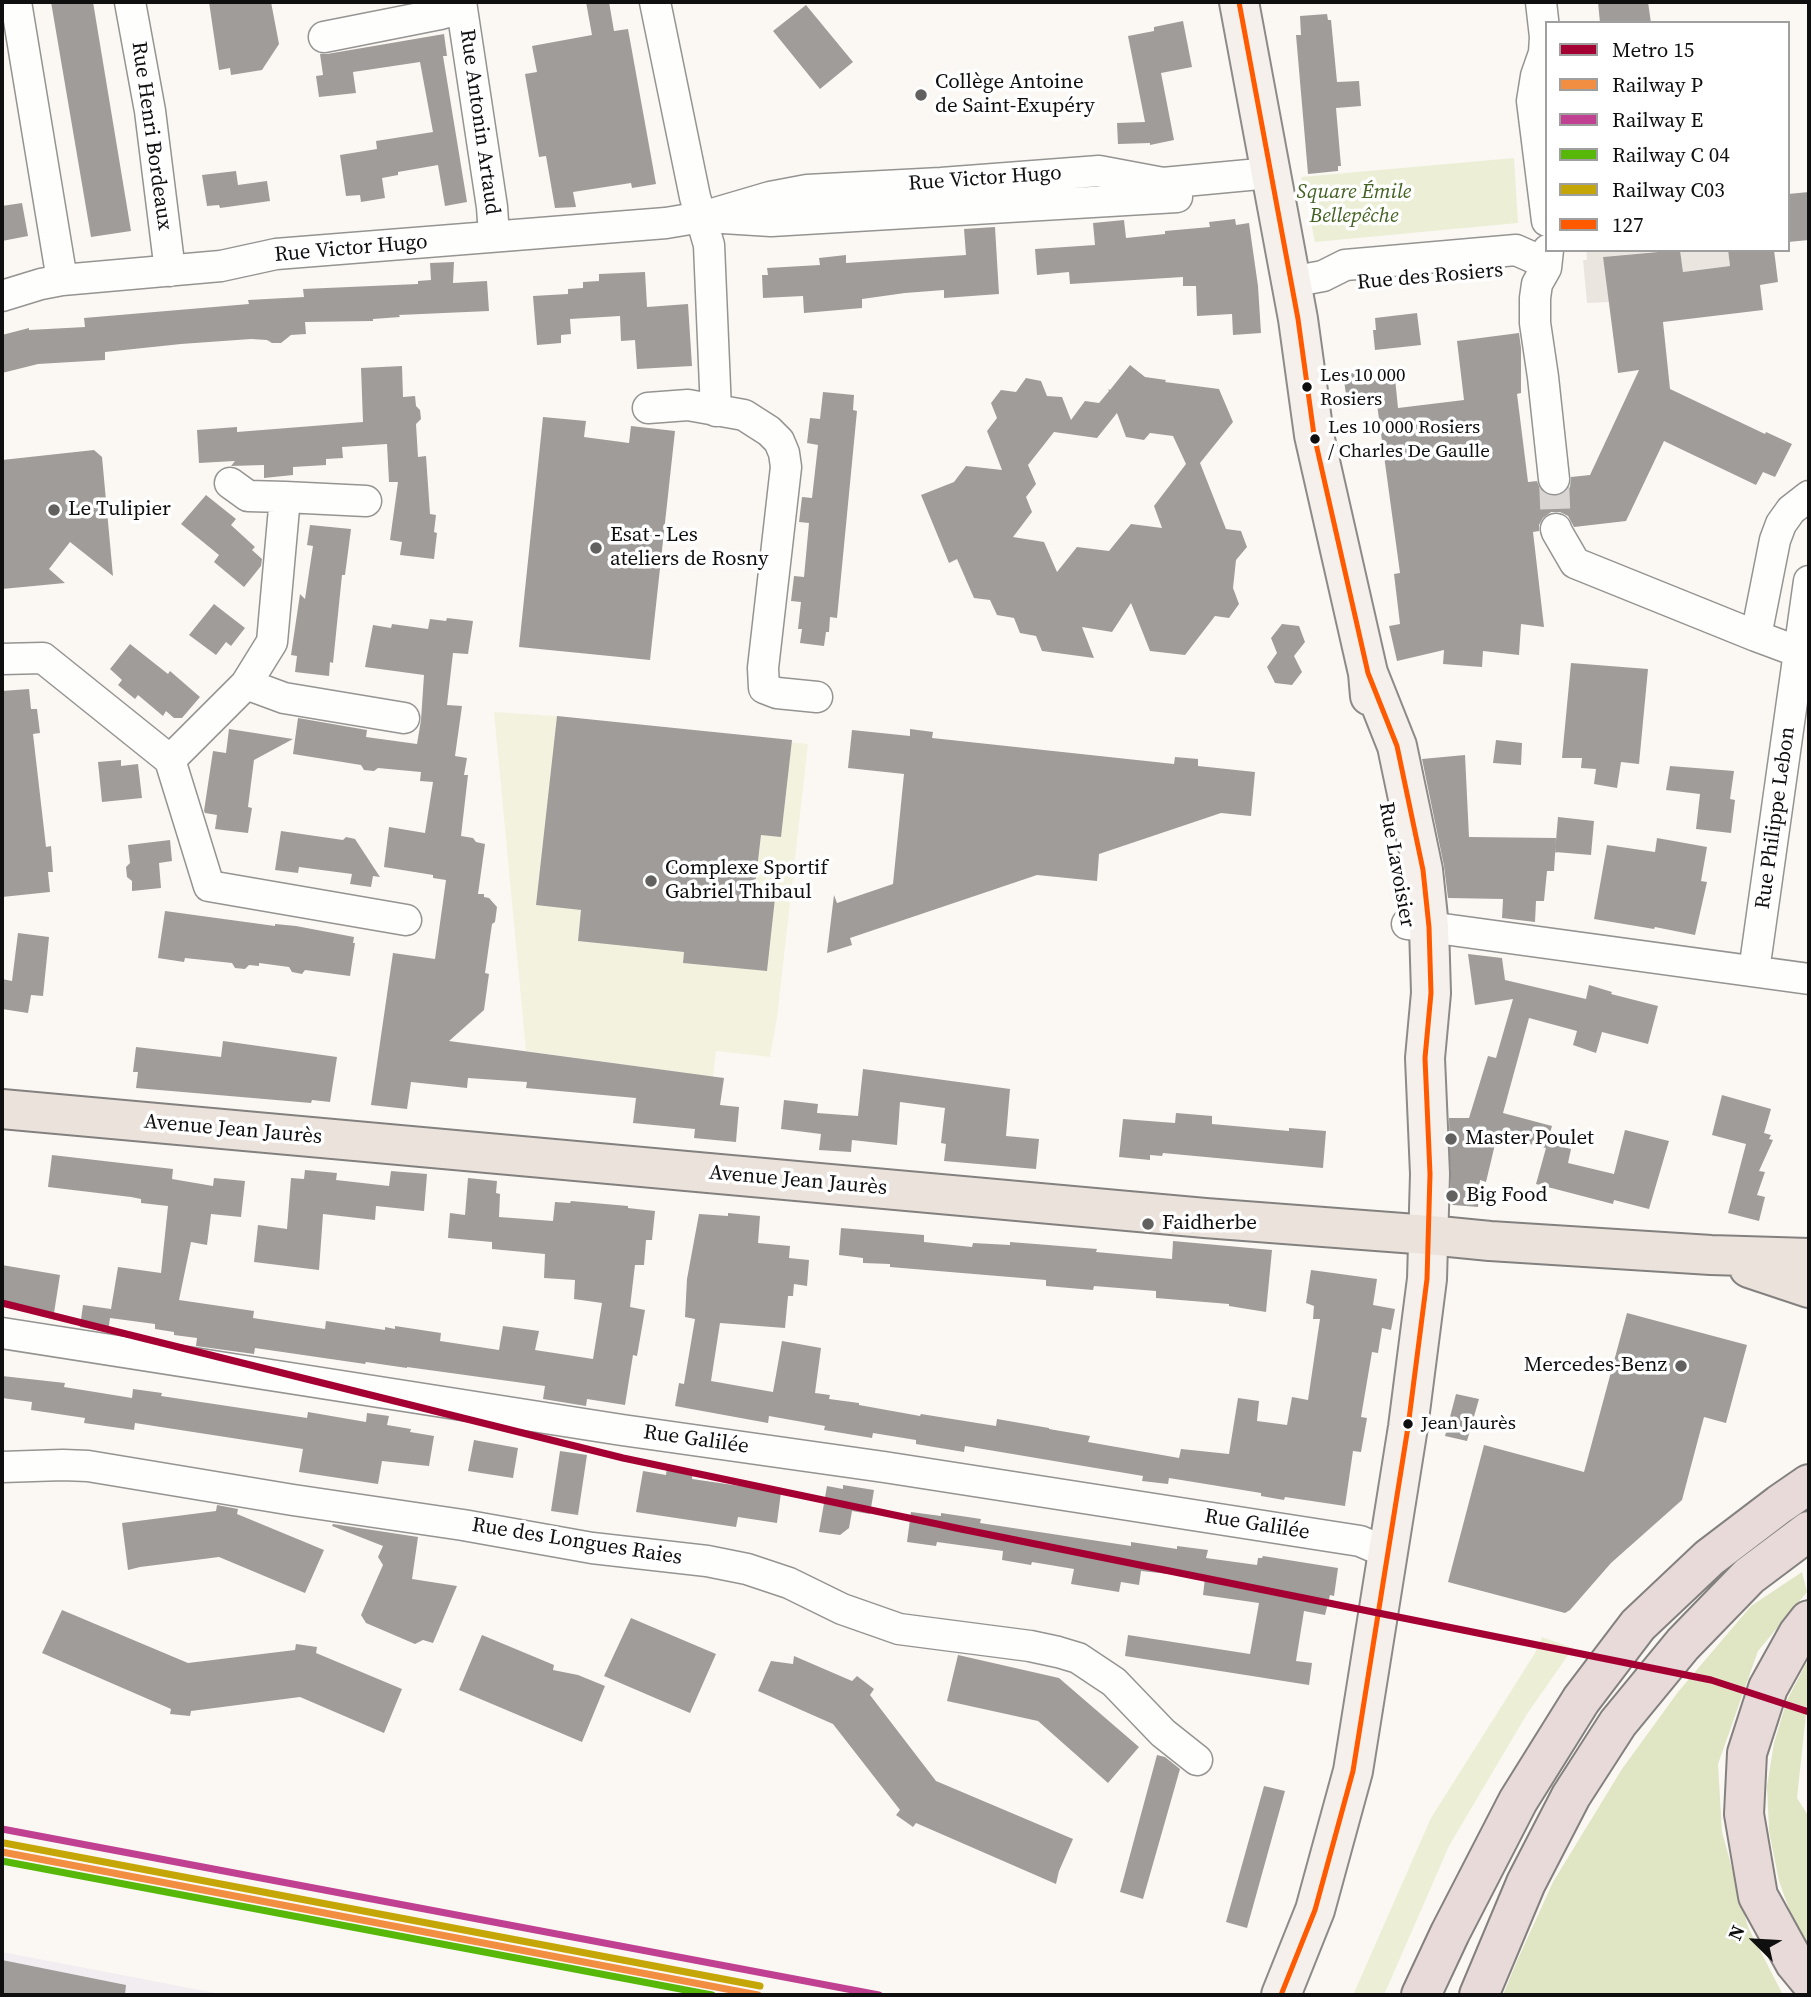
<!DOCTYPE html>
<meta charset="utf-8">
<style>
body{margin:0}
#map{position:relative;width:1811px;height:1997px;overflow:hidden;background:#fbf8f4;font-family:"Source Serif 4",serif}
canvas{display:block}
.frame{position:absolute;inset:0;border:4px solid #0f0f0f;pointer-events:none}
.legend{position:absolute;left:1545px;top:21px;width:245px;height:231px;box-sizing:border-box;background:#fff;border:2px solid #9f9f9f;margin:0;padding:9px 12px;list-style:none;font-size:21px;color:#0f0f0f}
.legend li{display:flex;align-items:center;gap:14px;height:35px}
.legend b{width:35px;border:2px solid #9f9f9f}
.north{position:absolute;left:1720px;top:1906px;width:70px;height:70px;-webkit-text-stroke:5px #fff;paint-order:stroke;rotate:294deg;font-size:19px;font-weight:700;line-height:28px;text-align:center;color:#0f0f0f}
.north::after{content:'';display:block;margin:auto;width:24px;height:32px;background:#0f0f0f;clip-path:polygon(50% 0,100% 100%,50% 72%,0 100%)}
</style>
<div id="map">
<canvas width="1811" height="1997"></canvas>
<div class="frame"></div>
<ul class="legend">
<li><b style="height:9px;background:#a50034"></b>Metro 15</li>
<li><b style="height:9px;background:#f28e42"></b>Railway P</li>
<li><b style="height:9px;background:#c04191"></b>Railway E</li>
<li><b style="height:9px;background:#57b809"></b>Railway C 04</li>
<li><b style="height:9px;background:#c5a607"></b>Railway C03</li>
<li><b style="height:9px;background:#ff5a00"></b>127</li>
</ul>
<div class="north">N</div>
</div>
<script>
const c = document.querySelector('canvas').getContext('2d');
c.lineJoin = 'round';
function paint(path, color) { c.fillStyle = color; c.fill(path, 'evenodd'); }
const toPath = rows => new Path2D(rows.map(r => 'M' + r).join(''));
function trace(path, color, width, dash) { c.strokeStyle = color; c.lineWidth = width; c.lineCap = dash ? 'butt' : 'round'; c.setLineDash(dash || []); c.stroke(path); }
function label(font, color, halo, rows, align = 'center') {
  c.font = font + ' "Source Serif 4",serif'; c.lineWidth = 7; c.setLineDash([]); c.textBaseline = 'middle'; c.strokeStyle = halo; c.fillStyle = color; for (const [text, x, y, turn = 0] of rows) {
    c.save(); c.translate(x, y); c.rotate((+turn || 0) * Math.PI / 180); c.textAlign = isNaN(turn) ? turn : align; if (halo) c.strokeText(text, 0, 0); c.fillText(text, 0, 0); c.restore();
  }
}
const industrial = toPath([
 [2,1952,226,1995,2,1995]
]);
const green = toPath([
 [1514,158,1518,223,1315,242,1311,223,1316,216,1312,199,1305,196,1301,177],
 [1542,1637,1573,1648,1527,1714,1449,1846,1384,1995,1353,1995,1431,1818,1535,1653]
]);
const forest = toPath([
 [1802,1572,1807,1592,1758,1651,1718,1764,1722,1832,1748,1927,1783,1995,1503,1995,1517,1961,1553,1882,1622,1769,1678,1692,1751,1606],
 [1809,1658,1809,1686,1797,1798,1809,1817,1809,1946,1797,1931,1779,1881,1769,1831,1767,1786,1774,1743,1787,1700]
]);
const pitch = toPath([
 [494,712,555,716,808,744,777,1018,770,1057,716,1051,713,1077,526,1051]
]);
const plaza = toPath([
 [1586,250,1673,250,1603,257,1610,302,1587,303,1583,260,1587,260],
 [1680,250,1728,250,1730,266,1683,272]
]);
const building = toPath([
 [51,2,93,2,131,231,91,237],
 [209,2,271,2,279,44,262,70,231,75,230,68,219,70],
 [586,2,609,2,614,31,628,29,656,184,632,188,631,183,573,192,576,207,555,208,546,156,539,157,525,74,537,72,532,46,592,35],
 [1598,2,1648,2,1651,23,1600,23],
 [806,5,853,62,820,89,773,31],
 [1327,14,1328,20,1331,20,1337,82,1359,81,1361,106,1336,108,1341,166,1338,166,1338,171,1308,174,1296,35,1301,35,1300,16],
 [1183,21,1192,67,1161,73,1174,140,1150,145,1150,143,1118,144,1117,123,1145,122,1128,36,1154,31,1154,27],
 [444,34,447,56,443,56,467,202,445,206,438,165,398,172,398,175,382,178,385,198,361,202,360,195,346,196,340,155,377,149,376,141,433,132,420,62,353,72,356,93,319,97,316,76,323,75,320,54,327,54],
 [236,171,238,185,267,181,270,201,220,208,219,205,207,206,202,175],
 [1809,192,1809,240,1788,242,1788,194],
 [22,203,28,236,2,241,2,206],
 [1235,219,1236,225,1249,223,1258,286,1261,333,1233,335,1232,314,1197,316,1196,286,1183,286,1183,277,1070,284,1069,272,1037,275,1035,249,1095,245,1093,223,1124,220,1126,238,1165,234,1165,231,1210,227,1209,222],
 [995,227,999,294,944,298,944,290,905,293,862,299,862,308,804,313,803,296,763,298,762,275,768,275,767,268,820,265,819,258,846,255,846,263,966,255,964,229],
 [1680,250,1683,272,1730,266,1728,250,1774,250,1778,282,1760,285,1763,310,1663,322,1670,389,1765,434,1766,432,1792,444,1775,477,1763,472,1756,485,1664,441,1626,521,1574,527,1568,516,1560,512,1551,512,1543,518,1539,525,1539,531,1533,532,1544,627,1521,624,1519,655,1483,651,1482,667,1443,664,1444,650,1397,661,1389,626,1400,624,1394,574,1400,573,1376,397,1347,401,1343,374,1394,368,1398,408,1464,400,1457,341,1519,333,1521,348,1521,393,1517,394,1528,482,1537,481,1540,489,1546,495,1557,496,1564,493,1570,487,1571,477,1590,475,1639,370,1618,373,1603,257],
 [454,262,453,283,487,281,489,311,399,315,400,317,373,319,373,321,305,322,306,334,291,335,281,343,272,343,267,340,251,339,181,344,105,352,105,360,38,364,2,373,2,335,29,328,29,330,85,327,84,318,249,304,248,300,304,297,303,289,418,284,418,281,431,280,430,263],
 [645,272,647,307,688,304,692,366,637,369,635,340,621,341,620,316,570,319,571,334,561,335,561,343,537,345,533,296,568,294,568,289,583,288,583,282,599,281,599,274],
 [1417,313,1421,345,1375,350,1373,330,1376,330,1375,318],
 [1130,365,1145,377,1166,380,1165,382,1219,389,1233,422,1200,463,1226,529,1241,531,1247,547,1236,560,1233,588,1239,604,1229,618,1215,616,1185,655,1150,651,1131,603,1112,632,1082,627,1094,658,1042,651,1036,636,1020,633,1014,618,997,615,990,600,974,598,957,559,949,563,921,495,954,482,966,466,1002,470,987,431,997,418,991,403,1001,390,1016,392,1026,378,1041,381,1047,396,1062,397,1071,420,1085,401,1099,403,1109,391,1108,389,1110,390],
 [1117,413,1126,437,1144,440,1150,433,1173,436,1186,464,1154,506,1162,528,1131,524,1109,551,1077,547,1057,572,1044,542,1013,537,1032,512,1026,497,1036,484,1028,465,1054,432,1097,438],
 [402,366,403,397,415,396,416,406,420,410,421,419,416,424,418,457,426,456,430,514,436,515,434,532,437,533,434,559,400,555,402,542,390,540,398,482,389,482,387,444,342,447,343,458,326,459,326,465,293,467,293,475,264,478,264,465,231,466,235,461,199,463,197,430,237,427,237,432,363,422,361,368],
 [823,392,854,395,853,410,857,411,837,618,830,617,829,632,826,632,824,646,800,643,802,629,798,629,801,602,791,601,794,576,804,577,809,523,799,522,802,497,812,498,818,445,807,443,810,418,820,419],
 [543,417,586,421,584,437,629,443,631,426,675,431,650,660,519,647],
 [94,450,102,457,113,576,70,542,49,569,65,583,2,589,2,460],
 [206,495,236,519,231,525,255,547,252,550,262,559,261,566,244,587,214,562,219,555,181,524],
 [310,525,351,529,345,575,342,575,333,663,330,662,329,676,295,672,297,656,291,655,300,594,305,599,313,546,307,545],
 [214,604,245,628,231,646,226,642,216,655,189,635],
 [447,618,473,621,468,654,453,653,447,705,462,706,455,756,467,758,464,775,468,775,461,836,473,838,476,842,485,844,478,894,484,894,484,897,489,898,497,907,495,922,492,924,485,973,489,974,484,1010,449,1041,724,1078,720,1105,739,1107,736,1142,694,1138,695,1129,633,1123,636,1098,526,1088,527,1082,468,1078,467,1088,411,1082,407,1109,371,1105,393,953,435,959,446,880,433,878,433,875,384,867,389,827,425,833,433,782,420,781,421,772,378,768,374,771,364,770,361,765,293,754,298,718,367,730,366,737,417,744,421,720,424,675,365,667,373,625,391,628,392,624,428,629,430,619,446,621],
 [1282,624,1299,626,1305,642,1294,656,1302,672,1292,685,1275,683,1267,667,1277,653,1271,638],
 [130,644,168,674,170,671,200,697,182,718,174,718,166,711,163,716,138,695,135,699,118,685,122,680,110,669],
 [1571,663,1648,669,1639,764,1621,762,1617,788,1594,784,1596,769,1581,768,1582,758,1562,758],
 [29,689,31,709,37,709,40,733,33,734,46,847,51,846,53,872,48,872,50,892,2,897,2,691],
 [557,716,792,740,781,837,761,835,755,886,776,889,767,971,683,963,684,952,578,941,581,910,536,905],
 [229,729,293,739,254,760,248,807,252,808,248,833,215,829,217,815,205,813,204,811,213,751,226,753],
 [910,729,933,732,932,738,1174,764,1175,757,1198,759,1198,766,1255,772,1251,816,1221,813,1099,854,1097,881,1037,875,850,938,852,945,827,953,834,895,837,903,893,884,904,774,848,768,852,730,910,736],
 [1496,740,1522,743,1521,765,1493,763],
 [1465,755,1469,837,1556,838,1554,871,1547,871,1544,901,1536,901,1535,922,1502,918,1503,899,1448,898,1444,866,1422,759],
 [121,760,121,766,138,764,142,798,102,802,98,762],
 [1670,766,1734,771,1730,799,1735,800,1731,833,1696,829,1700,794,1666,790],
 [1558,817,1594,821,1591,855,1555,852],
 [281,831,343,840,346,837,355,839,380,877,373,876,371,887,350,884,352,874,299,867,298,873,275,870],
 [1657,838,1707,847,1701,881,1707,882,1695,935,1655,927,1654,929,1594,919,1607,845,1655,852],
 [170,840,172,861,159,863,161,888,132,891,132,881,127,877,126,867,130,863,128,845],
 [165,911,275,926,275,924,296,926,354,937,353,943,355,943,350,976,305,970,302,974,292,972,289,967,259,963,259,966,249,965,245,969,235,968,232,963,185,958,184,962,158,958],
 [18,933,49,937,43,996,31,995,28,1013,2,1009,2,979,12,981],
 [1468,954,1502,958,1505,980,1586,999,1589,985,1612,992,1611,994,1658,1006,1648,1044,1602,1032,1596,1053,1573,1045,1577,1031,1529,1018,1503,1113,1552,1126,1547,1143,1571,1149,1568,1163,1614,1174,1625,1130,1669,1141,1649,1209,1614,1200,1613,1204,1536,1184,1546,1148,1497,1136,1486,1182,1480,1180,1478,1207,1453,1205,1451,1203,1449,1118,1469,1118,1488,1056,1496,1058,1513,999,1475,1005],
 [223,1041,337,1057,330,1102,312,1100,311,1103,136,1088,138,1072,133,1072,136,1047,221,1057],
 [863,1069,1010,1089,1006,1136,1039,1139,1036,1169,944,1161,946,1144,941,1143,945,1108,900,1102,897,1145,852,1140,851,1152,819,1150,821,1134,781,1129,784,1100,818,1104,817,1113,858,1116],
 [1722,1095,1771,1109,1764,1133,1771,1135,1769,1139,1773,1140,1759,1171,1765,1172,1757,1195,1765,1197,1759,1221,1728,1213,1746,1144,1712,1135],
 [1176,1113,1212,1116,1212,1124,1289,1131,1289,1128,1326,1131,1323,1168,1163,1153,1162,1156,1150,1155,1150,1160,1119,1157,1123,1119,1175,1123],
 [52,1155,173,1169,172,1179,213,1186,214,1178,245,1181,241,1217,211,1214,207,1245,191,1242,179,1300,254,1311,253,1318,325,1329,326,1321,385,1330,385,1327,395,1329,395,1326,441,1333,440,1341,499,1350,503,1326,539,1331,535,1350,593,1359,602,1303,574,1299,575,1280,544,1278,545,1254,492,1249,492,1242,448,1238,450,1213,465,1215,468,1178,497,1181,496,1193,500,1194,499,1217,553,1221,555,1202,570,1203,571,1201,628,1206,628,1208,655,1211,652,1240,646,1240,644,1265,635,1265,630,1307,645,1310,637,1356,633,1355,625,1405,587,1399,586,1406,543,1399,545,1386,407,1367,407,1368,366,1362,365,1364,255,1348,254,1354,196,1346,197,1338,174,1335,174,1332,155,1329,155,1324,110,1318,108,1332,80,1327,83,1305,111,1309,118,1267,161,1273,168,1206,141,1203,141,1199,131,1197,48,1187],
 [305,1170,337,1173,336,1180,389,1186,391,1171,427,1174,424,1211,376,1206,375,1220,323,1214,319,1270,254,1262,258,1225,287,1229,291,1178,304,1179],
 [728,1213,760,1216,758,1243,790,1246,789,1258,809,1260,807,1286,794,1284,793,1296,788,1296,785,1328,720,1323,711,1381,773,1392,782,1341,821,1348,815,1393,830,1395,829,1399,859,1403,859,1405,920,1416,921,1414,996,1426,997,1419,1049,1428,1049,1429,1090,1436,1088,1442,1179,1458,1181,1449,1229,1454,1238,1398,1259,1401,1257,1421,1287,1425,1292,1397,1308,1400,1320,1319,1313,1319,1314,1306,1306,1303,1311,1270,1377,1279,1373,1305,1395,1309,1391,1330,1382,1328,1378,1353,1372,1352,1361,1417,1367,1418,1361,1452,1353,1451,1345,1506,1285,1497,1284,1500,1261,1496,1261,1493,1169,1478,1168,1484,1142,1481,1143,1476,965,1446,964,1452,916,1444,916,1440,873,1433,872,1438,824,1430,825,1426,769,1416,768,1423,675,1406,679,1383,684,1384,695,1319,685,1317,687,1279,699,1214,728,1216],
 [841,1228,924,1235,924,1242,972,1247,973,1243,1010,1245,1010,1242,1048,1245,1097,1249,1096,1252,1172,1259,1173,1241,1272,1250,1266,1312,1229,1306,1229,1304,1156,1298,1156,1291,1094,1286,1093,1290,1046,1286,1046,1280,890,1267,890,1264,863,1263,863,1258,839,1255],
 [2,1265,60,1275,54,1313,2,1304],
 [1627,1313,1747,1345,1726,1423,1704,1417,1682,1500,1611,1563,1570,1610,1565,1613,1448,1582,1484,1445,1584,1472],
 [2,1376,65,1383,64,1387,132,1398,133,1389,162,1393,161,1396,307,1418,308,1412,366,1422,367,1413,389,1416,387,1425,411,1429,410,1432,434,1436,429,1466,382,1461,378,1484,299,1472,303,1449,135,1423,134,1430,84,1423,85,1418,31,1410,32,1402,2,1398],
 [1456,1394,1479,1399,1467,1441,1445,1436],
 [474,1440,518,1448,513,1478,468,1471],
 [560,1451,587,1455,578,1515,551,1511],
 [667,1467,693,1471,692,1479,781,1492,777,1523,738,1517,736,1527,636,1512,643,1471,666,1475],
 [843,1485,874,1490,870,1514,852,1511,849,1528,840,1535,819,1532,827,1486,843,1489],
 [217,1505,238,1509,237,1514,324,1550,305,1593,219,1557,140,1567,128,1570,122,1523,216,1511],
 [911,1512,941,1516,941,1513,981,1519,980,1523,1131,1546,1131,1542,1177,1549,1177,1546,1208,1550,1206,1558,1257,1565,1258,1558,1262,1558,1263,1556,1338,1568,1334,1596,1330,1595,1325,1615,1304,1611,1296,1661,1312,1663,1309,1685,1125,1656,1128,1635,1250,1654,1259,1603,1203,1595,1205,1578,1141,1571,1139,1585,1121,1582,1119,1592,1071,1584,1074,1569,1032,1562,1031,1565,1002,1560,1003,1551,937,1542,936,1546,907,1542],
 [333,1524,418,1537,412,1579,457,1586,433,1643,423,1640,415,1644,366,1623,361,1615,383,1565,378,1557,383,1546,332,1526],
 [62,1610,188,1663,295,1650,296,1644,317,1647,316,1653,402,1689,384,1733,300,1697,191,1711,190,1716,170,1714,171,1709,42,1653],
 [631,1618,716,1654,690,1713,604,1676],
 [482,1635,554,1665,553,1670,578,1675,605,1686,582,1742,459,1690],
 [958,1655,1059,1678,1139,1747,1108,1783,1038,1721,947,1701],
 [794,1656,852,1681,857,1676,874,1689,870,1695,936,1781,1073,1839,1059,1871,1056,1884,916,1823,913,1827,896,1815,900,1810,833,1724,758,1691,771,1661,793,1664],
 [1157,1755,1165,1757,1180,1769,1143,1899,1120,1892],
 [1264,1786,1285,1791,1247,1928,1226,1922],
 [2,1960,126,1985,125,1995,2,1995]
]);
const streetTunnel = toPath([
 [1554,479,1556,529]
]);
const street = toPath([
 [16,2,62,280],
 [130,2,150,111,170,271],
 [461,2,492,207,494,236],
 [655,2,695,197,709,245,716,411],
 [1541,2,1545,37,1544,53,1536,76,1532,101,1547,221],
 [324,37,440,14,462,8],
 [723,218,771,221,1177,197],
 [1548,250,1546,268,1537,284,1535,298,1535,323,1543,377,1554,479],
 [1291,282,1323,276,1345,265,1516,250,1534,258],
 [2,296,41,284,62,280,221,266,276,254,666,223,702,217,770,197,807,190,941,183,1099,171,1163,183,1270,173],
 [648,408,688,405,744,415,769,431,779,441,784,453,786,467,763,668,764,688,777,693,817,697],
 [230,483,248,496,285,497],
 [1556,529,1557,532,1575,563,1756,636],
 [1799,652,1756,636,1775,540,1781,524,1791,510,1809,496],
 [2,659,43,658,170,760,209,886,406,920],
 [246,684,272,642,285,497,366,501],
 [170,760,246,684,284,698,404,718],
 [1407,924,1809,979],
 [1754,971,1809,581],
 [2,1333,622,1430,884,1467,1360,1541,1388,1553],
 [2,1467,63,1465,88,1466,293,1500,463,1525,592,1548,707,1561,747,1569,789,1583,842,1609,899,1629,1030,1646,1058,1652,1078,1658,1114,1682,1163,1733,1197,1760]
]);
const secondary = toPath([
 [1239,2,1298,319,1314,435,1368,673,1370,696],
 [1281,1995,1315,1910,1353,1771,1408,1427,1427,1279,1430,1174,1425,1058,1431,993,1429,927,1423,870,1397,746,1368,673]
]);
const primary = toPath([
 [2,1109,1205,1218,1429,1235,1490,1241,1711,1255,1809,1258],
 [1749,1268,1809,1288]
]);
const highway = toPath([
 [1809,1620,1798,1634,1768,1688,1747,1753,1744,1814,1758,1896,1795,1963,1809,1980],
 [1421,1995,1450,1933,1518,1801,1581,1700,1638,1625,1709,1558,1780,1504,1809,1484],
 [1479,1995,1526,1883,1571,1796,1618,1723,1683,1644,1749,1576,1809,1531]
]);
const bus1 = toPath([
 [1239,2,1298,319,1314,435,1368,673,1397,746,1423,870,1429,927,1431,993,1425,1058,1430,1174,1427,1279,1408,1427,1353,1771,1315,1910,1281,1995]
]);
const rail1 = toPath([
 [2,1852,758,1995]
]);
const rail2 = toPath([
 [2,1829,879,1995]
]);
const rail3 = toPath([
 [2,1861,712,1995]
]);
const rail4 = toPath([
 [4,1843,760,1986]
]);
const metro1 = toPath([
 [2,1303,623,1458,961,1529,1711,1680,1809,1712]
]);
const markers = [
 [921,95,7,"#62615f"],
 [1307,387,6,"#0f0f0f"],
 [1315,439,6,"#0f0f0f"],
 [54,510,7,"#62615f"],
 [596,548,7,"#62615f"],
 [651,881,7,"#62615f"],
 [1451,1139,7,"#62615f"],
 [1452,1196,7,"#62615f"],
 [1148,1224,7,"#62615f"],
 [1681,1366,7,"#62615f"],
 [1408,1424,6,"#0f0f0f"]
];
const busNames = [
 ["Les 10 000",1320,376],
 ["Rosiers",1320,400],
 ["Les 10 000 Rosiers",1328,428],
 ["/ Charles De Gaulle",1328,452],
 ["Jean Jaurès",1421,1424]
];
const poiNames = [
 ["Collège Antoine",935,83],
 ["de Saint-Exupéry",935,107],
 ["Le Tulipier",68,510],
 ["Esat - Les",610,536],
 ["ateliers de Rosny",610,560],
 ["Complexe Sportif",665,869],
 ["Gabriel Thibaul",665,893],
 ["Master Poulet",1465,1139],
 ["Big Food",1466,1196],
 ["Faidherbe",1162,1224],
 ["Mercedes-Benz",1667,1366,"right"]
];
const streetNames = [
 ["Rue Antonin Artaud",479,122,82],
 ["Rue Henri Bordeaux",151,136,82],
 ["Rue Victor Hugo",985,179,-4],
 ["Rue Victor Hugo",351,249,-5],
 ["Rue des Rosiers",1430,277,-5],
 ["Rue Philippe Lebon",1776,818,-82],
 ["Rue Lavoisier",1396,865,80],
 ["Avenue Jean Jaurès",233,1130,5],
 ["Avenue Jean Jaurès",798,1181,5],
 ["Rue Galilée",696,1440,8],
 ["Rue Galilée",1257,1525,9],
 ["Rue des Longues Raies",577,1542,9]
];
const parkNames = [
 ["Square Émile",1354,193],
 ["Bellepêche",1354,217]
];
paint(industrial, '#f1edf0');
paint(green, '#ecefd6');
paint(forest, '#e0e5c4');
paint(pitch, '#f3f2df');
paint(plaza, '#ebe5e0');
paint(building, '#9f9c9a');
trace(streetTunnel, '#d8d5d2', 30, [30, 15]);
trace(street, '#959492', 33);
trace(secondary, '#8c8b89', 42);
trace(primary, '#83817f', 42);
trace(highway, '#83817f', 42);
trace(street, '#fefefd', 30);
trace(secondary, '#f5f0eb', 38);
trace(primary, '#ebe2db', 38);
trace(highway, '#e8dad8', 38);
trace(bus1, '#ff5a00', 5);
trace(rail1, '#f28e42', 7);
trace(rail2, '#c04191', 7);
trace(rail3, '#57b809', 7);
trace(rail4, '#c5a607', 7);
trace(metro1, '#a50034', 7);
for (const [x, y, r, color] of markers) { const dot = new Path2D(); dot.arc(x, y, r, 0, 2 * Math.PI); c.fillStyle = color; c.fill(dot); trace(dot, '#fff', 2.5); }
label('19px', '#0f0f0f', '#fff', busNames, 'left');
label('21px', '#0f0f0f', '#fff', poiNames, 'left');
label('21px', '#0f0f0f', '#fff', streetNames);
label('italic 21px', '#446223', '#fff', parkNames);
</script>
